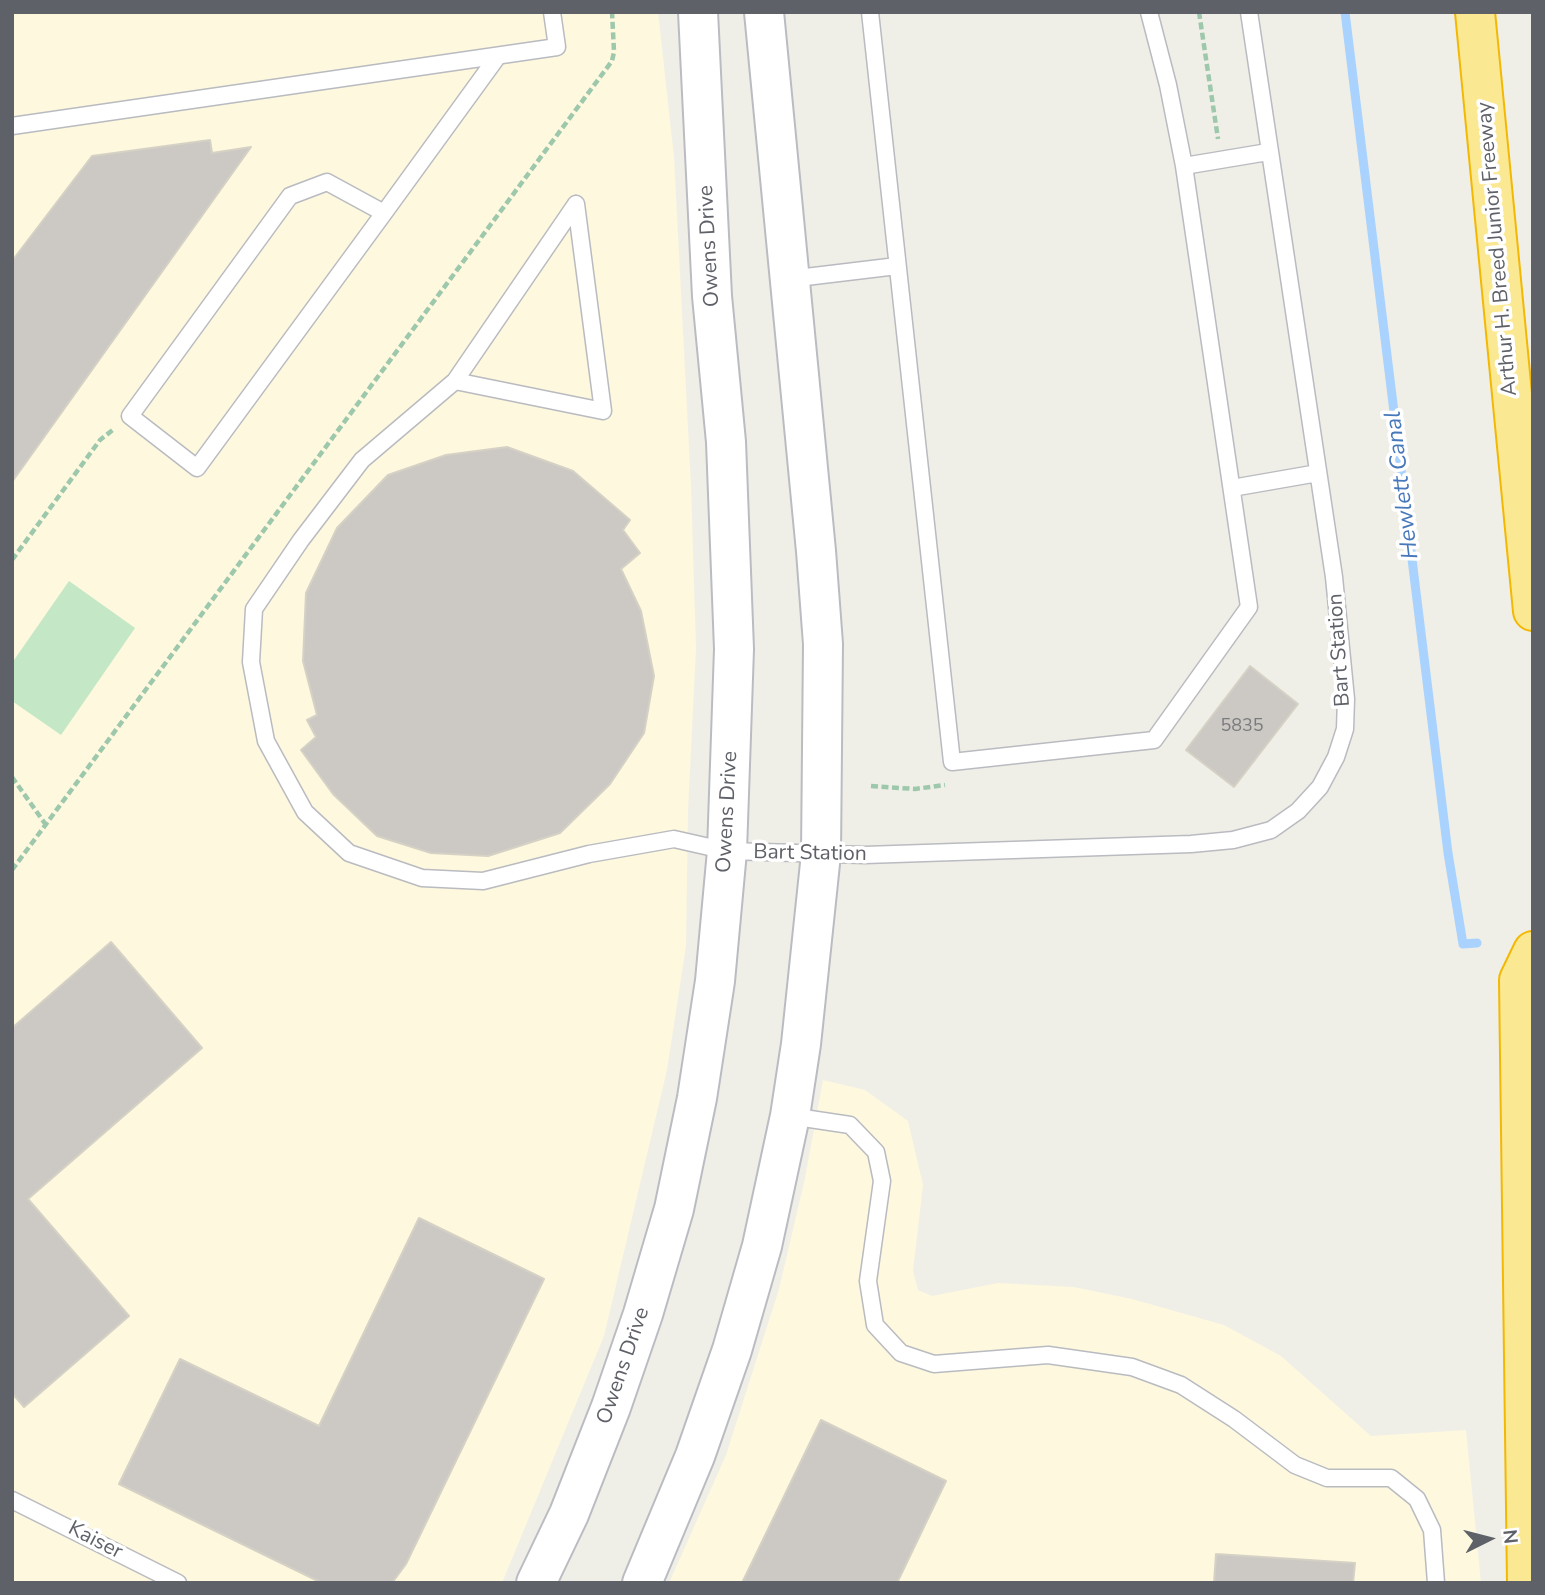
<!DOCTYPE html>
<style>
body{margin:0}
#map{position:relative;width:1545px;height:1595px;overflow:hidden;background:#f0efe7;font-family:"Nunito Sans",sans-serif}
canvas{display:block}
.frame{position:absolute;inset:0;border:14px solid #5e6167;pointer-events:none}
.north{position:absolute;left:1454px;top:1504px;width:70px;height:70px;-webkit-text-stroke:5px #fff;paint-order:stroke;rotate:84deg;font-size:19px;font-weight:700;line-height:28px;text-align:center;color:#5e6167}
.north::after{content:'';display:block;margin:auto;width:24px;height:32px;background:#5e6167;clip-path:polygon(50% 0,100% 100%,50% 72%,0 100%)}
</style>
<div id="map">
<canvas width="1545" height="1595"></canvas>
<div class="frame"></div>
<div class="north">N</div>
</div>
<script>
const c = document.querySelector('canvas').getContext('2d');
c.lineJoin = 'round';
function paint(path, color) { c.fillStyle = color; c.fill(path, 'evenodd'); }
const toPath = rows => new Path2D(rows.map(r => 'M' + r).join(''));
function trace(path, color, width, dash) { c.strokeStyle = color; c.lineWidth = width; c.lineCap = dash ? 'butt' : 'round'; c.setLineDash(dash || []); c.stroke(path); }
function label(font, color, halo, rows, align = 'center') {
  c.font = font + ' "Nunito Sans",sans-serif'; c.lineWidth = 7; c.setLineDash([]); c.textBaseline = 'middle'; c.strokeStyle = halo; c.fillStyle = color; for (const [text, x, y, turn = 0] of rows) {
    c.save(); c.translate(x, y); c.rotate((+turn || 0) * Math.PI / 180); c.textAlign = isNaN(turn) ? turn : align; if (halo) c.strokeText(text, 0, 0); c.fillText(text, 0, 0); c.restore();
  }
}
const commercial = toPath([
 [12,12,658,12,674,157,691,486,696,648,688,811,686,946,667,1070,604,1336,502,1583,12,1583],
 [823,1080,865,1090,908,1121,923,1185,913,1271,918,1290,932,1296,998,1283,1074,1287,1132,1299,1224,1325,1281,1356,1371,1436,1466,1430,1481,1583,669,1583,726,1455,779,1289,805,1178]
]);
const green = toPath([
 [69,581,135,628,61,735,12,701,12,663]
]);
const stream = toPath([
 [1345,12,1448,853,1463,944,1477,943]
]);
const building = toPath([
 [210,140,212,153,251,147,12,482,12,261,92,156,210,140],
 [507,447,573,471,630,520,623,530,640,553,621,569,641,611,654,676,644,733,610,784,560,833,488,856,431,853,377,836,333,794,301,750,316,737,307,720,317,715,303,661,306,593,337,528,388,475,446,455,507,447],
 [1250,666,1298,704,1234,787,1186,750,1250,666],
 [111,942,202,1048,28,1199,129,1316,24,1407,12,1393,12,1028,111,942],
 [419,1218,544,1279,406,1564,392,1583,322,1583,119,1484,180,1359,319,1426,419,1218],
 [821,1420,946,1481,897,1583,742,1583,821,1420],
 [1216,1554,1355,1563,1353,1583,1214,1583,1216,1554]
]);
const path = toPath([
 [1199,12,1218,139],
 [12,560,100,440,114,429],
 [12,777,46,825],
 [871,786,915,789,945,785],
 [12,870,612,61,614,52,612,12]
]);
const lane = toPath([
 [870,12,952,762,1154,740,1249,607,1184,166,1168,85,1149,12],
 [12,126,557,47,552,12],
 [1184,166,1268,152],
 [576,204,603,411,455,381,576,204],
 [384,213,327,182,290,196,130,416,197,468,384,213,498,56],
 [789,279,897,266],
 [455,381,362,460,301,540,254,609,251,662,266,741,305,812,349,853,422,878,483,881,589,854,674,839,727,851,865,855,1191,844,1233,840,1271,830,1298,811,1320,787,1336,757,1345,729,1346,699,1334,577,1249,12],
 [1232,488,1318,473],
 [790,1116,850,1125,876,1152,882,1181,868,1281,875,1325,901,1353,934,1364,1048,1355,1132,1367,1181,1385,1234,1419,1295,1465,1327,1478,1391,1478,1417,1499,1432,1530,1436,1583],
 [12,1500,178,1583]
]);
const secondary = toPath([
 [536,1583,569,1514,611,1407,643,1314,674,1209,697,1098,715,981,727,851,734,649,726,442,712,296,698,12],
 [642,1583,695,1456,732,1350,762,1246,790,1116,801,1044,821,854,823,644,816,551,764,12]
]);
const highway = toPath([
 [1475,12,1533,611],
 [1527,1583,1519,980,1533,951]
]);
const numberNames = [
 ["5835",1242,727]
];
const streetNames = [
 ["Owens Drive",710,246,-93],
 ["Arthur H. Breed Junior Freeway",1498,249,-95],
 ["Bart Station",1340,650,-94],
 ["Owens Drive",728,812,-87],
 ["Bart Station",810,854,1],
 ["Owens Drive",624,1366,-71],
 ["Kaiser",95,1541,27]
];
const waterNames = [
 ["Hewlett Canal",1403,485,-97]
];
paint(commercial, '#fdf8de');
paint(green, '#c4e7c6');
trace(stream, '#a9d3fe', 9);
paint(building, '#ccc9c4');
trace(building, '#d5d1c5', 2);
trace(lane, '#b9bbc0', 19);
trace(secondary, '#babcc2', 42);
trace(highway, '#f3b804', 42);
trace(path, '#9dc8ac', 4.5, [7, 3.5]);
trace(lane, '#fff', 16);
trace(secondary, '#fff', 38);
trace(highway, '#fbe892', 38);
label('18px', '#7a7b7e', null, numberNames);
label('21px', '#5e6167', '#fff', streetNames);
label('italic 23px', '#4778ba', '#fff', waterNames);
</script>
